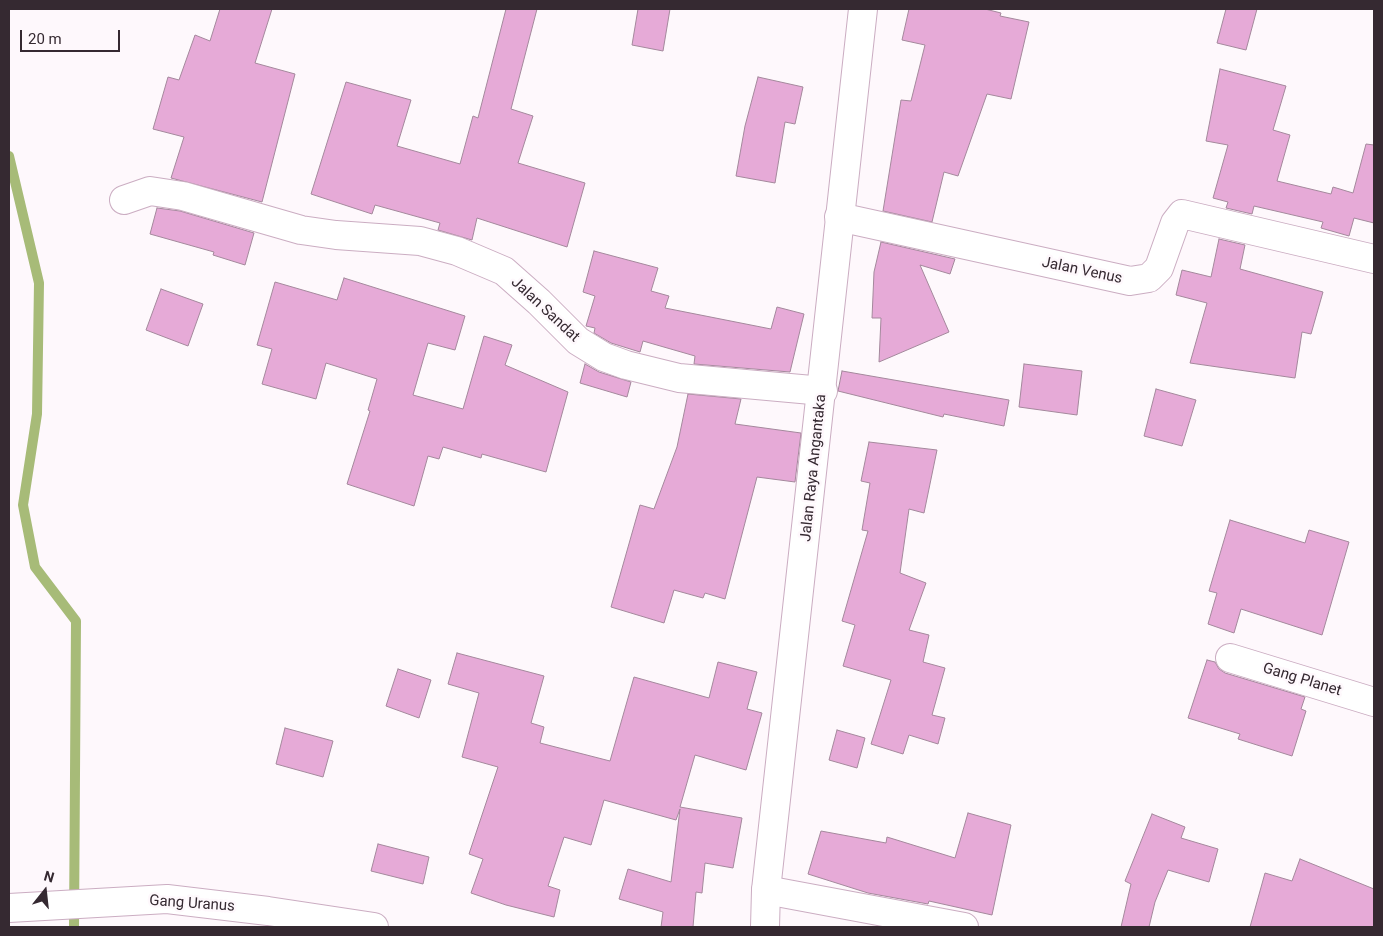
<!DOCTYPE html>
<style>
body{margin:0}
#map{position:relative;width:1383px;height:936px;overflow:hidden;background:#fef8fc;font-family:Roboto,sans-serif}
canvas{display:block}
.frame{position:absolute;inset:0;border:10px solid #352931;pointer-events:none}
.north{position:absolute;left:20px;top:866px;width:50px;height:50px;-webkit-text-stroke:4px #fef8fc;paint-order:stroke;rotate:16deg;font-size:14px;font-weight:700;line-height:20px;text-align:center;color:#352931}
.north::after{content:'';display:block;margin:auto;width:18px;height:22px;background:#352931;clip-path:polygon(50% 0,100% 100%,50% 72%,0 100%)}
.scale{position:absolute;left:20px;top:30px;width:100px;height:22px;box-sizing:border-box;border:2px solid #352931;border-top:0;padding-left:6px;font-size:15px;line-height:18px;white-space:nowrap;color:#352931;-webkit-text-stroke:4px #fef8fc;paint-order:stroke}
</style>
<div id="map">
<canvas width="1383" height="936"></canvas>
<div class="frame"></div>
<div class="north">N</div>
<div class="scale">20 m</div>
</div>
<script>
const c = document.querySelector('canvas').getContext('2d');
c.lineJoin = 'round';
const toPath = rows => new Path2D(rows.map(r => 'M' + r).join(''));
function trace(path, color, width, dash) { c.strokeStyle = color; c.lineWidth = width; c.lineCap = dash ? 'butt' : 'round'; c.setLineDash(dash || []); c.stroke(path); }
function paint(path, color) { c.fillStyle = color; c.fill(path, 'evenodd'); }
function label(font, color, halo, rows, align = 'center') {
  c.font = font + ' Roboto,sans-serif'; c.lineWidth = 5; c.setLineDash([]); c.textBaseline = 'middle'; c.strokeStyle = halo; c.fillStyle = color; for (const [text, x, y, turn = 0] of rows) {
    c.save(); c.translate(x, y); c.rotate((+turn || 0) * Math.PI / 180); c.textAlign = isNaN(turn) ? turn : align; if (halo) c.strokeText(text, 0, 0); c.fillText(text, 0, 0); c.restore();
  }
}
const stream = toPath([
 [9,156,39,283,37,414,23,505,35,567,76,621,74,927]
]);
const building = toPath([
 [220,9,272,9,255,63,295,74,262,202,171,178,184,137,153,129,168,77,179,80,195,35,210,41,220,9],
 [506,9,537,9,511,109,533,116,518,163,585,183,567,247,477,218,472,240,438,230,440,223,375,205,372,214,311,194,346,82,411,100,397,146,460,164,473,116,478,118,506,9],
 [638,9,670,9,663,51,632,45,638,9],
 [909,9,985,9,1001,13,1000,16,1029,22,1011,99,987,94,958,176,944,172,932,222,883,211,901,100,911,101,925,45,902,40,909,9],
 [1226,9,1257,9,1246,50,1217,43,1226,9],
 [1220,69,1286,86,1273,130,1290,135,1277,181,1331,194,1333,187,1353,193,1366,144,1374,145,1374,223,1354,218,1349,236,1321,228,1323,222,1254,206,1252,214,1226,208,1228,202,1213,198,1228,145,1206,141,1220,69],
 [758,77,803,87,795,124,785,122,775,183,736,176,745,126,758,77],
 [157,208,180,211,254,233,245,265,213,255,214,252,150,234,157,208],
 [1219,239,1245,245,1240,269,1323,292,1311,334,1302,332,1295,378,1190,363,1207,303,1176,295,1182,270,1211,277,1219,239],
 [881,242,955,259,950,274,920,265,949,332,879,362,881,318,872,318,874,272,881,242],
 [594,251,658,268,651,291,669,296,665,308,771,329,777,307,804,314,790,372,694,364,695,356,643,341,640,352,611,343,594,333,595,328,586,326,595,296,583,292,594,251],
 [344,278,465,316,455,350,428,343,413,395,463,409,484,336,512,345,505,365,568,392,546,472,482,454,481,458,443,447,439,459,428,456,414,506,347,484,370,411,368,410,377,379,326,363,316,399,262,384,272,349,257,345,275,282,337,300,344,278],
 [161,289,203,304,188,346,146,330,161,289],
 [585,364,599,372,631,382,627,397,580,383,585,364],
 [1024,364,1082,371,1077,415,1019,407,1024,364],
 [842,371,1009,400,1004,426,944,414,943,417,838,391,842,371],
 [1156,389,1196,400,1182,446,1144,436,1156,389],
 [688,394,741,399,735,424,801,433,795,482,757,477,725,599,705,593,703,598,674,590,664,623,611,607,640,505,654,509,677,447,688,394],
 [869,442,937,450,924,513,909,509,900,573,926,583,909,630,929,635,923,662,945,668,932,715,945,718,938,744,909,735,903,754,871,744,891,680,843,666,855,625,842,621,868,531,862,530,870,483,861,481,869,442],
 [1230,520,1305,543,1309,530,1349,542,1322,635,1241,609,1234,633,1208,624,1217,593,1209,591,1230,520],
 [457,653,544,676,531,723,544,727,540,743,610,761,634,677,709,698,718,662,757,672,747,709,762,713,746,770,695,755,680,807,742,818,733,868,705,863,702,893,696,892,693,927,661,927,663,912,619,899,628,869,671,882,680,809,676,820,604,800,591,845,564,837,548,886,560,890,554,917,506,905,471,893,483,859,469,854,498,767,462,757,479,693,448,684,457,653],
 [1207,660,1215,662,1219,669,1225,673,1305,697,1301,709,1306,711,1292,756,1238,739,1240,734,1188,718,1207,660],
 [398,669,431,680,419,718,386,706,398,669],
 [285,728,333,741,323,777,276,764,285,728],
 [837,730,865,738,857,768,829,760,837,730],
 [968,813,1011,825,992,915,929,901,928,904,868,893,808,874,821,831,886,843,887,837,955,858,968,813],
 [1152,814,1185,827,1181,838,1218,849,1209,882,1168,870,1155,902,1149,927,1121,927,1131,884,1125,881,1152,814],
 [378,844,429,857,423,884,371,871,378,844],
 [1300,859,1374,889,1374,927,1250,927,1265,873,1292,881,1300,859]
]);
const street = toPath([
 [124,200,150,191,183,196,301,230,336,235,420,241,457,251,504,271,539,302,578,341,604,357,626,365,679,378,823,391],
 [839,217,1130,281,1149,278,1159,268,1175,223,1182,214,1374,259],
 [1230,658,1374,702],
 [766,890,964,927],
 [9,908,167,899,268,911,374,927]
]);
const secondary = toPath([
 [765,927,766,890,863,9]
]);
const streetNames = [
 ["Jalan Venus",1082,271,12],
 ["Jalan Sandat",545,310,43],
 ["Jalan Raya Angantaka",814,468,-84],
 ["Gang Planet",1302,680,17],
 ["Gang Uranus",192,904,4]
];
trace(stream, '#a7bb78', 10);
paint(building, '#e6aad7');
trace(building, '#a4889c', 1);
trace(street, '#cbadc2', 30);
trace(secondary, '#cbadc2', 30);
trace(street, '#fff', 28);
trace(secondary, '#fff', 28);
label('15px', '#352931', '#fef8fc', streetNames);
</script>
